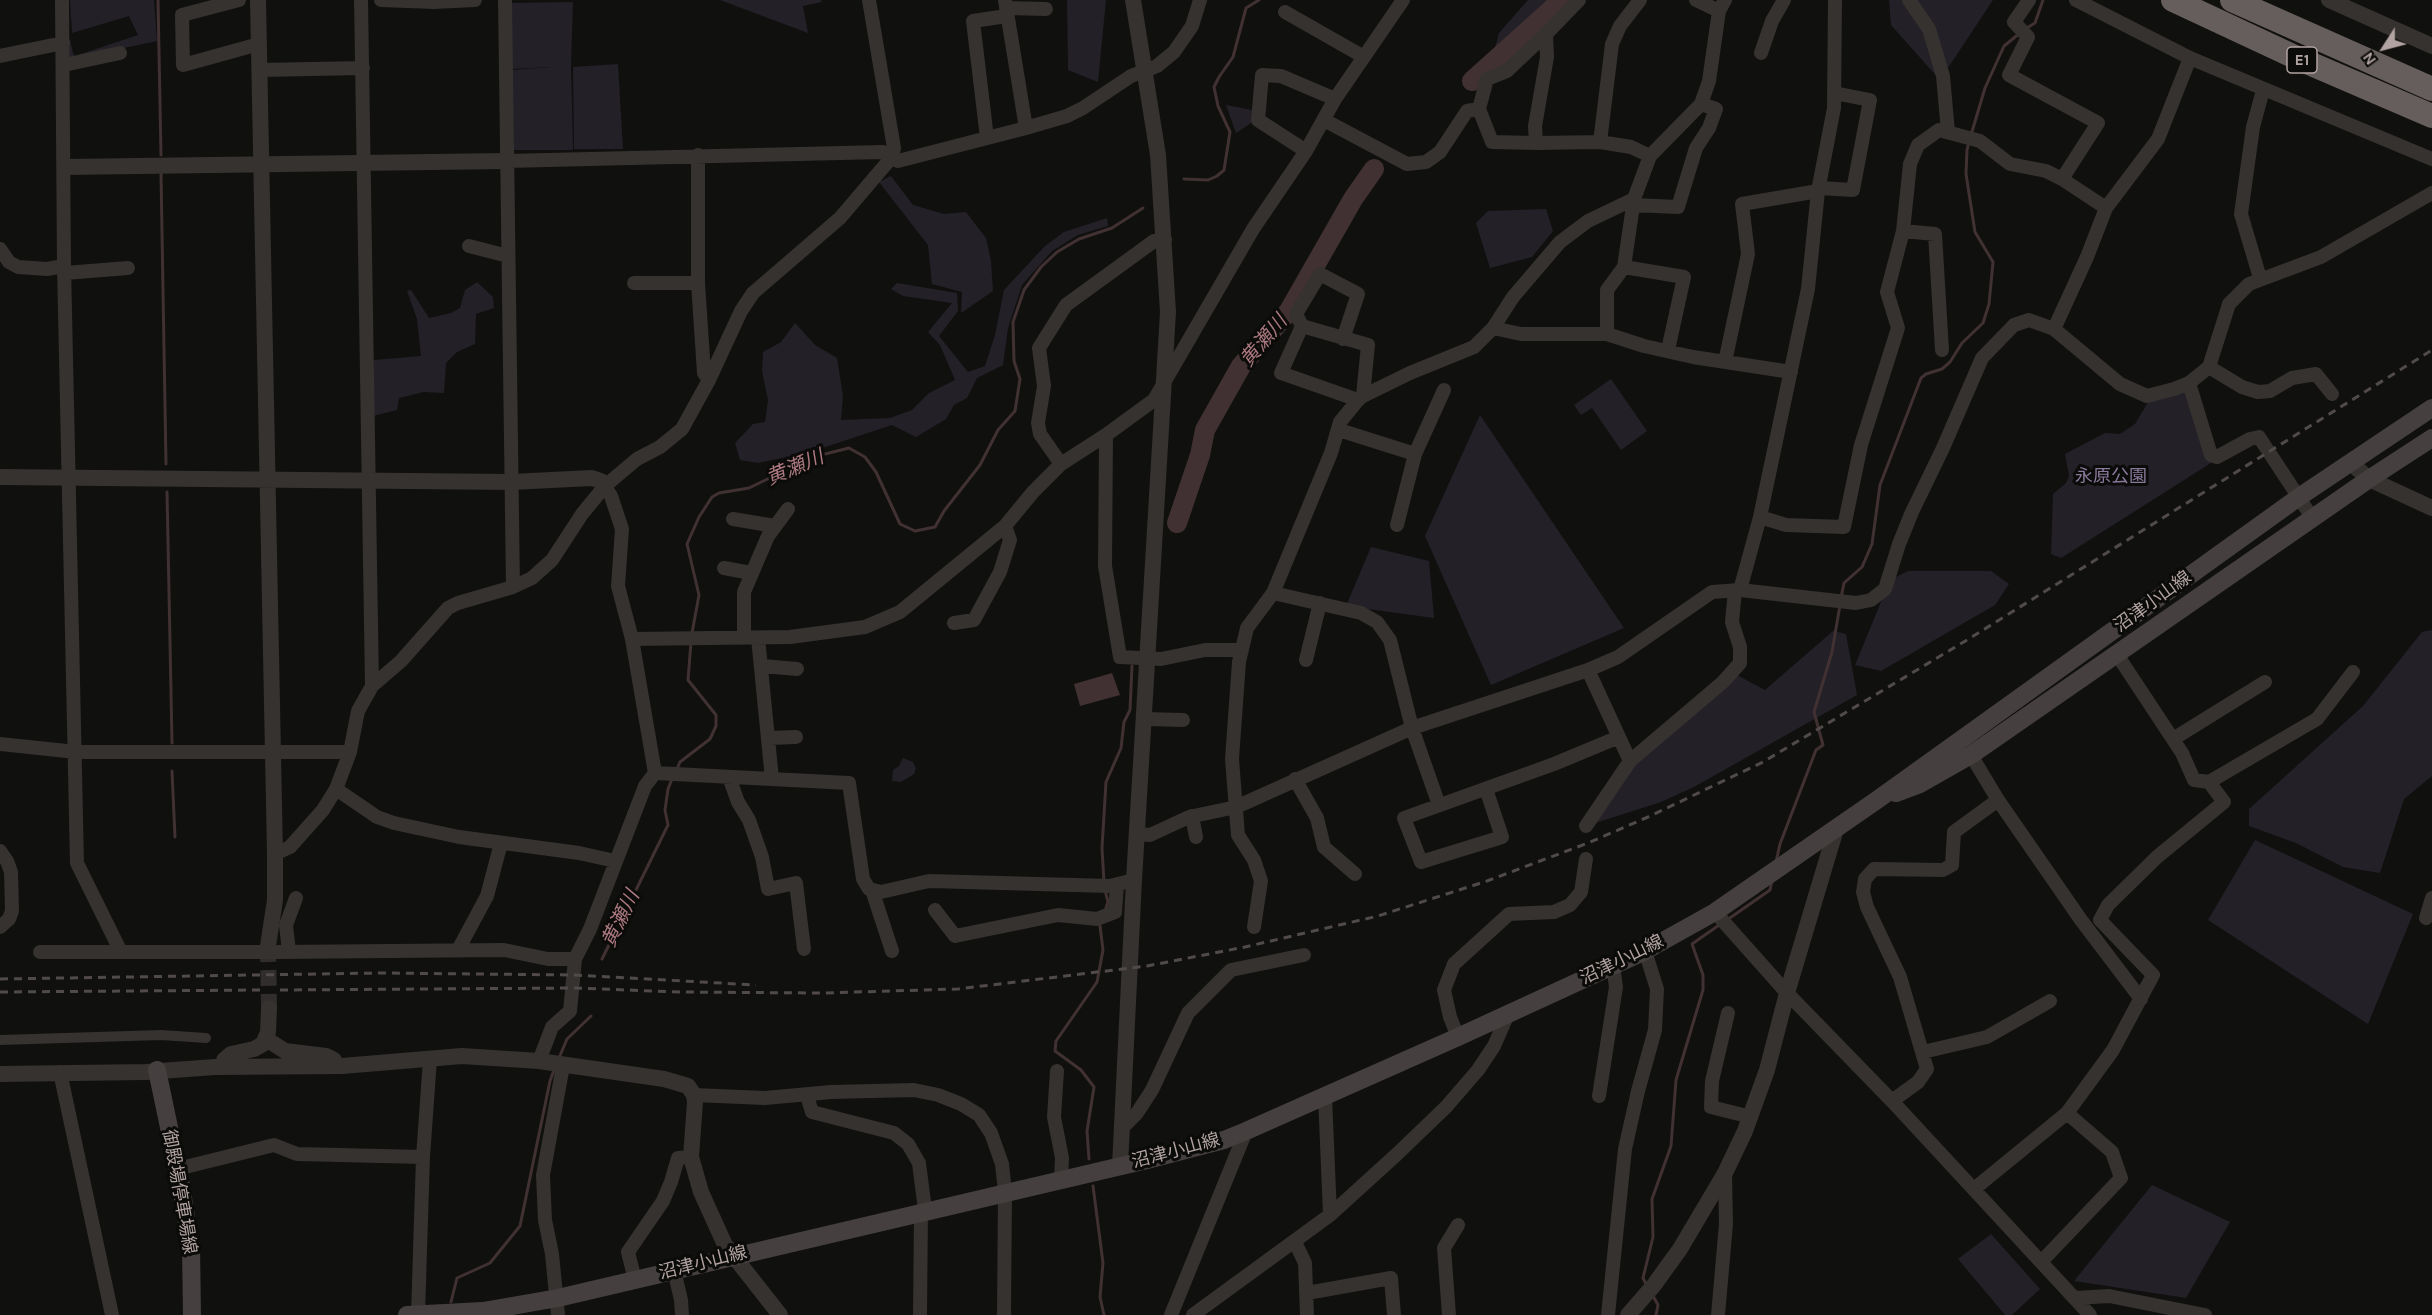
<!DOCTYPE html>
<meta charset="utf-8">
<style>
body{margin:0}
#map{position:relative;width:2432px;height:1315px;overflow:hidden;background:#10100f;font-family:Karla,sans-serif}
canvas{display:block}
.north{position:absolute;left:2354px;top:18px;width:60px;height:60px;-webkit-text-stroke:4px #0b0b0a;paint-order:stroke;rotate:234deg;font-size:16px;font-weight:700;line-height:24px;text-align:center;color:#b1a3a1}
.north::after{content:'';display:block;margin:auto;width:21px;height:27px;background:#b1a3a1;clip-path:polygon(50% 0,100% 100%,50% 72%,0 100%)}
</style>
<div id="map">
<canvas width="2432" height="1315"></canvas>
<div class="north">N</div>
</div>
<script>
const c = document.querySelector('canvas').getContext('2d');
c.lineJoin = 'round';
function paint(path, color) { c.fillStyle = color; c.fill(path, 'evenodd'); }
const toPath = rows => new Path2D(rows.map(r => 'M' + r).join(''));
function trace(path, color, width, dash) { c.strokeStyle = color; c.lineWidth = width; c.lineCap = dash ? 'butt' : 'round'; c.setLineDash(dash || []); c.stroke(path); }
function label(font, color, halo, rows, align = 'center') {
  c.font = font + ' Karla,"Noto Sans JP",sans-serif'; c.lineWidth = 6; c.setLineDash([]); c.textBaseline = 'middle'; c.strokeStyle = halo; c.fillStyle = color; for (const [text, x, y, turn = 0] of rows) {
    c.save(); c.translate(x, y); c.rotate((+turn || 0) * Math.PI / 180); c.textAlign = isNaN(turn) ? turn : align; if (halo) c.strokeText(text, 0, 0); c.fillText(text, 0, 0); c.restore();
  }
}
const green = toPath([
 [70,0,154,0,157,41,67,60,68,39,70,39,73,53,75,56,138,35,129,16,72,33],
 [720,0,821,0,822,2,803,6,808,33],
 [1067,0,1106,0,1098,82,1068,70],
 [1528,0,1559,0,1493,55,1499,33],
 [1889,0,1993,0,1940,80,1891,25],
 [573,2,571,66,573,150,514,150,512,70,551,67,512,69,510,3],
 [618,64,623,149,574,149,573,67],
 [1226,105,1252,110,1251,123,1236,133],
 [891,176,913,205,944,214,966,212,986,238,991,261,993,291,961,313,962,292,932,284,928,245,879,182],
 [1546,209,1553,231,1532,257,1490,268,1476,223,1488,211],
 [1107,218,1108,226,1078,235,1052,251,1022,285,1008,328,1003,365,977,378,967,398,954,405,946,419,916,437,892,425,810,452,758,463,740,460,735,443,753,424,765,422,768,400,762,371,763,352,781,342,795,323,815,345,837,358,843,396,841,420,890,418,912,410,929,393,955,380,940,345,928,332,952,303,903,296,891,289,897,283,957,293,958,311,939,336,968,372,985,366,995,335,1004,290,1045,246,1064,232],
 [477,282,493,297,494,308,476,314,475,344,457,352,446,363,444,393,423,392,399,398,397,410,373,416,374,360,421,356,417,319,407,291,411,290,429,318,451,313,460,308,465,290],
 [1611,379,1647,431,1621,450,1592,408,1581,415,1574,405],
 [2187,386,2211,463,2061,558,2051,554,2053,494,2066,483,2069,476,2065,454,2105,433,2120,434,2135,424,2150,399],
 [1480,415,1624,628,1491,685,1425,536],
 [1371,547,1429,561,1434,618,1346,606],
 [1908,571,1991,571,2009,584,1995,605,1881,671,1855,665,1890,580],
 [2432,630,2432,776,2404,799,2380,873,2343,867,2296,843,2249,826,2249,809,2363,706,2422,632],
 [1833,631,1846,634,1857,695,1694,787,1661,802,1586,826,1630,767,1735,674,1765,690],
 [903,758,913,762,916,768,914,774,901,782,892,781,893,770,899,766],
 [2255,840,2413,914,2368,1024,2208,920],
 [2152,1185,2230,1222,2186,1298,2074,1281],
 [1991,1234,2040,1289,2012,1315,2005,1315,1958,1259]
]);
const water = toPath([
 [1112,673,1120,695,1080,706,1074,684]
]);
const stream = toPath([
 [158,0,161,155],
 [2025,29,2035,23,2043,0],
 [1971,135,1985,88,2004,46,2020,33],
 [161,174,166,464],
 [1184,179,1208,180,1217,176,1224,170,1230,132,1218,106,1214,87,1219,77,1233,57,1246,8,1259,0],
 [167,492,172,743],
 [1841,598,1844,583,1862,567,1872,544,1880,485,1921,378,1926,374,1942,369,1950,362,1962,343,1983,323,1989,304,1993,262,1975,232,1966,174,1967,150,1969,142],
 [692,633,699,595,687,544,699,517,712,497,719,493,749,488,813,457,849,448,865,457,876,472,900,524,915,531,935,527,944,511,980,465,998,430,1015,411,1020,379,1014,361,1013,322,1024,290,1041,267,1057,252,1079,239,1112,228,1143,208],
 [172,771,175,837],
 [676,771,680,762,710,739,716,726,716,715,688,680,691,642],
 [1776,862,1780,844,1816,750,1823,745,1814,712,1832,652,1840,605],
 [1104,883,1102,848,1106,782,1121,748,1124,722,1130,710,1132,666],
 [1105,890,1108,902,1106,908],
 [1727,920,1770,890,1772,880],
 [602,959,668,825,665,810,668,789,672,779],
 [559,1058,567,1039,591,1016],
 [1089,1159,1087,1131,1094,1087,1081,1070,1055,1051,1056,1041,1097,982,1103,950,1100,926],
 [1093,1186,1103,1263,1100,1297,1104,1315],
 [1647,1286,1643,1278,1653,1237,1652,1199,1671,1146,1676,1080,1703,990,1703,975,1692,944,1722,923],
 [1652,1294,1658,1305,1656,1315],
 [451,1302,457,1278,490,1263,520,1226,550,1081,554,1070]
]);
const river = toPath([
 [1472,81,1562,0],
 [1177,523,1200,455,1205,430,1241,366,1289,311,1353,199,1374,169]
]);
const tertiaryTunnel = toPath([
 [268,946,269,1008]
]);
const pedestrian = toPath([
 [0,1040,161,1035,206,1038]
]);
const minor = toPath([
 [62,0,64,266,77,863,121,952],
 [239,0,182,15,183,65,259,44],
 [361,0,372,686],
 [381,0,434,2,475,0],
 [505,0,513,587],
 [1005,0,1026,128],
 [1579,0,1546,34,1547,57,1535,126,1536,143,1600,142,1631,147,1650,156],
 [1696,0,1719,11],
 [1909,0,1929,29,1943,76,1948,132],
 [2029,0,2014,22,2028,37,2009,75,2098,123,2062,179,2106,208],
 [2076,0,2190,58,2432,159],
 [1006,8,1046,9],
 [1285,12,1364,57],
 [1761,53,1772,21,1784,0],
 [0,56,63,43],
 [64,65,120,53],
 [260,70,363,68],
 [1479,109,1492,142,1536,143],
 [1324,120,1407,164,1426,162,1440,152,1467,111,1479,109,1487,79,1507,71,1546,34],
 [987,138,973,21,1007,16],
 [1600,142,1612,44,1620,26,1640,0],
 [1306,151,1258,120,1262,75,1281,76,1335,99],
 [698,155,698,283,704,373,709,380],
 [506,161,883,152,898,161,1026,128,1067,116,1083,108,1131,76,1157,66,1174,52,1192,26,1200,0],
 [1819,188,1853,190,1870,100,1834,93],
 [1634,199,1624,267,1684,277,1668,350],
 [1633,205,1678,207,1696,148,1709,128,1716,109,1701,104],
 [1903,231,1935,234,1942,350],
 [469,246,508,256],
 [0,249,9,262,18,267,47,269,64,266],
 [65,273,128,268],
 [2260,278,2241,214,2253,127,2263,90],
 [634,283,698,283],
 [1302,326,1368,345,1363,396],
 [1493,328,1513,297,1560,242,1588,221,1634,199,1650,156,1701,104,1709,81,1719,11,1725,0],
 [2054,329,2087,257,2106,208,2158,139,2190,58],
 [1607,334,1607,290,1624,267],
 [1343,339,1358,294,1320,274,1296,314,1302,326,1281,373,1358,400],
 [1725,362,1748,254,1742,204,1818,191],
 [2209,367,2242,387,2258,392,2270,391,2292,378,2316,374,2332,394],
 [2189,383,2211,455,2217,457,2250,439,2259,437,2313,519],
 [1339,430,1415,454],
 [1106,435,1105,566,1120,657,1161,659,1205,650,1242,650],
 [1061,464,1040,434,1038,423,1044,386,1039,348,1066,305,1154,241,1165,240],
 [1760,517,1786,525,1844,527,1861,445,1898,328,1887,292,1903,231,1910,164,1918,145,1939,130,1980,141,2010,164,2046,171,2062,179],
 [733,519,775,526],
 [1397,525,1415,454,1444,390],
 [724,568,751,573],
 [1740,590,1760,517,1808,289,1818,191,1834,108,1835,0],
 [1273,593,1361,613,1377,622,1390,640,1412,728,1439,805],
 [954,623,974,620,1000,572,1010,540,1005,526],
 [744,638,744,592,768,536,788,509],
 [758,638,772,779],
 [632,639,790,637,865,627,900,612,1005,526,1033,492,1061,464,1106,435,1154,400,1253,229,1306,151,1335,99,1403,0],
 [2116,653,2182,753,2194,780,2209,782,2317,719,2353,672],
 [1306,660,1320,603],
 [763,666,797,669],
 [1588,670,1630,761],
 [1145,719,1183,720],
 [769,738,796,737],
 [2173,739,2265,682],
 [0,744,76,752,350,752],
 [1971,755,1998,800,2081,920,2141,999],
 [655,773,849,783,863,879,869,889,881,892,929,881,1110,886,1134,880],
 [729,777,738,802,749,820,762,857,768,889,796,883,804,949],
 [1295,779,1317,818,1324,847,1355,874],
 [336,789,377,817,394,823,459,837,579,853,615,861],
 [1486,789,1502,837,1421,862,1404,818,1554,764,1619,737],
 [1192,816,1196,837],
 [1586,826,1630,761,1723,682,1740,663,1740,647,1732,622,1735,590],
 [1137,834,1150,835,1189,817,1236,807,1412,728,1588,670,1618,657,1712,592,1740,590,1856,603,1871,600,1885,589,1899,544,1912,512,1943,448,1982,358,2014,325,2029,320,2054,329,2120,384,2147,396,2174,389,2189,383,2209,367,2229,304,2249,284,2321,257,2432,193],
 [0,851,7,861,11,872,12,911,9,919,0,927],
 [275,854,290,847,323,810,336,789,350,752,358,711,372,686,401,661,448,608,458,603,513,587,532,578,552,560,582,514,605,486],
 [872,890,892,951],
 [935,910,955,936,1058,915,1097,919,1115,912,1117,884],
 [1715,912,1787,993,1892,1101,2090,1315],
 [2426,918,2432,898],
 [1254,927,1261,881,1254,860,1238,835,1232,759,1239,662,1247,628,1273,593,1331,453,1340,422,1358,400,1363,396,1410,373,1474,347,1493,328,1521,334,1607,334,1644,346,1693,357,1791,372],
 [458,950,487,896,501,843],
 [40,952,257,952],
 [278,952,504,950,548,959,575,959],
 [289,952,286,925,296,898],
 [1728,1013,1712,1081,1711,1107,1751,1117],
 [1458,1037,1450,1017,1444,990,1454,964,1509,914,1554,912,1570,905,1581,892,1586,859],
 [1923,1052,1987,1037,2050,1001],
 [539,1061,552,1027,570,1011,575,959,590,929,645,786,655,773,632,639,618,586,622,529,611,496,605,486,637,459,660,447,682,429,709,380,741,311,753,293,840,218,892,157,894,148,869,0],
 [1057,1071,1054,1117,1062,1158,1061,1180],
 [60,1072,112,1315],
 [694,1095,765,1098,831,1092,914,1090,938,1095,961,1104,979,1115,991,1133,1002,1164,1005,1192,1004,1315],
 [807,1096,812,1112,894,1133,908,1144,919,1163,925,1210],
 [1325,1096,1330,1215],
 [1599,1096,1616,987,1613,966],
 [1892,1101,1918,1082,1927,1069,1900,977,1867,907,1863,892,1865,879,1874,869,1943,870,1952,865,1954,832,1998,800],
 [1123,1127,1137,1113,1152,1090,1188,1013,1231,970,1304,955],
 [177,1169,274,1145,297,1154,423,1157],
 [1974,1189,2067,1113,2113,1050,2153,975,2100,920,2108,905,2157,857,2224,802,2209,782],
 [1295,1242,1305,1263,1307,1315],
 [2041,1262,2121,1178,2112,1152,2067,1113],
 [674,1270,681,1300,682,1315],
 [635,1280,628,1252,663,1201,671,1182,678,1158,691,1157],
 [1307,1293,1391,1278,1394,1315],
 [2075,1298,2109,1296,2205,1315],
 [418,1314,423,1157,430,1059],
 [558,1315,552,1254,545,1220,543,1175,563,1066],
 [920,1315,921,1211],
 [1171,1315,1246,1131],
 [1193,1315,1330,1215,1396,1155,1446,1107,1478,1070,1494,1046,1508,1014],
 [1449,1315,1444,1248,1458,1225],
 [1608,1315,1625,1149,1638,1091,1655,1030,1657,989,1645,951],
 [1718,1315,1726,1224,1725,1173]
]);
const tertiary = toPath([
 [258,0,275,854,275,900,268,946],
 [2329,0,2432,46],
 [65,167,506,161],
 [2350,462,2369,479,2432,508],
 [0,477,511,482,592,478,601,481,605,486],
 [266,1039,285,1051,326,1056,334,1060],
 [224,1060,231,1054,254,1049,263,1044,268,1032,269,1008],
 [0,1074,146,1072,215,1067,342,1066,462,1056,539,1061,664,1079,688,1086,694,1095,695,1102,691,1157,701,1192,725,1245,780,1315],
 [1120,1166,1134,880,1168,312,1158,155,1133,0],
 [1628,1315,1654,1285,1680,1249,1725,1173,1745,1131,1767,1070,1787,993,1836,829]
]);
const secondary = toPath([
 [1896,793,1920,784,1971,755,2369,479,2432,438],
 [157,1070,180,1180,191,1247,192,1315],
 [407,1315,483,1311,558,1298,1147,1160,1224,1140,1246,1131,1458,1037,1645,951,1715,912,1877,800,2299,497,2432,408]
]);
const motorway = toPath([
 [2173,0,2295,57,2432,116],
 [2232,0,2432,89]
]);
const rail = toPath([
 [0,979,380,973,574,975,756,985],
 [280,990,574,988,680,992,822,993,958,989,1147,966,1245,947,1378,916,1487,881,1588,843,1648,817,1763,762,1967,640,2432,350],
 [0,992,260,990]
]);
const minorBridge = toPath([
 [257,952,278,952]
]);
const shields = [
 [2302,60,30]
];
const shieldNames = [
 ["E1",2302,60]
];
const parkNames = [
 ["永原公園",2111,477]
];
const streetNames = [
 ["沼津小山線",2153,602,-36],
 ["沼津小山線",1622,960,-26],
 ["沼津小山線",1176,1151,-15],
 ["御殿場停車場線",179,1192,80],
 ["沼津小山線",703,1263,-14]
];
const waterNames = [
 ["黄瀬川",1264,341,-50],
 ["黄瀬川",795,468,-23],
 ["黄瀬川",621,919,-64]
];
paint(green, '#242028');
paint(water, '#413132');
trace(stream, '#413132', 3);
trace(river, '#413132', 20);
trace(tertiaryTunnel, '#302d2c', 16, [16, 8]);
trace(pedestrian, '#353230', 10);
trace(minor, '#353230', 14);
trace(tertiary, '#353230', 16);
trace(secondary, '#45403f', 18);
trace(motorway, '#665e5d', 24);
trace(rail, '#504b4a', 3, [8, 6]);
trace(minorBridge, '#353230', 14);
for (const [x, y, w] of shields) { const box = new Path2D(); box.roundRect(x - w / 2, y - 13, w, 26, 4.5); c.fillStyle = '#0b0b0a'; c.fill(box); trace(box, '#b1a3a1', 1.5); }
label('bold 16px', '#b1a3a1', null, shieldNames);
label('18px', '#89799b', '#0b0b0a', parkNames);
label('18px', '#b1a3a1', '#0b0b0a', streetNames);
label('italic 20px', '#ab797f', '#0b0b0a', waterNames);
</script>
